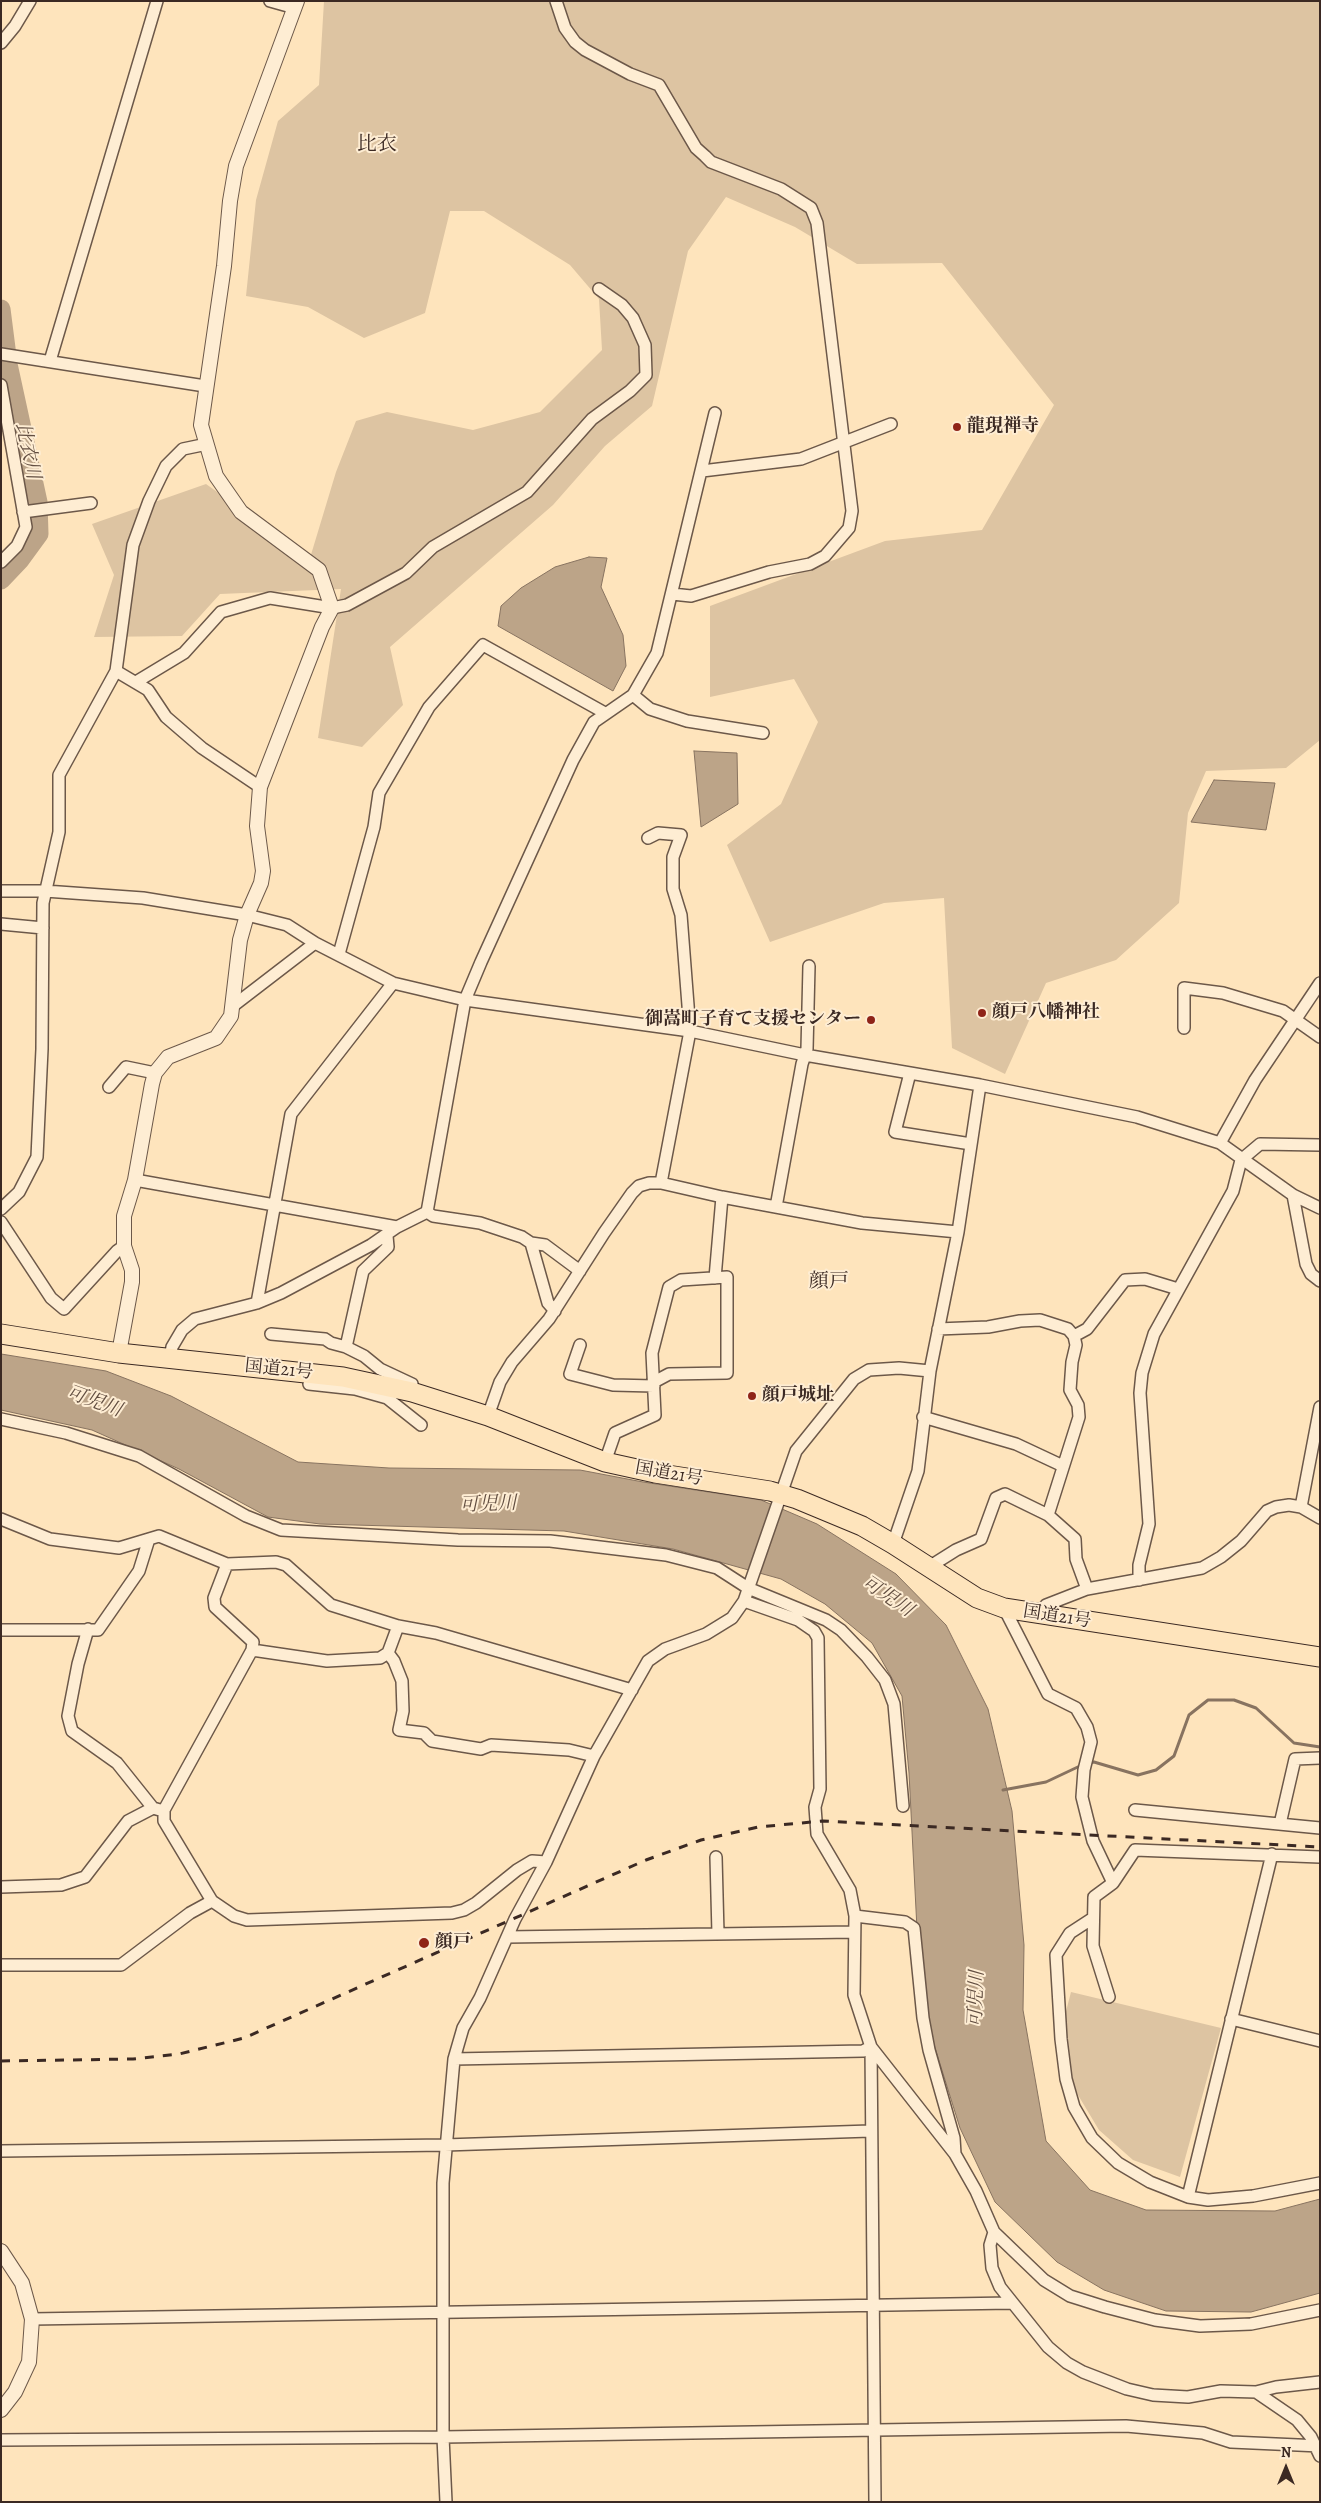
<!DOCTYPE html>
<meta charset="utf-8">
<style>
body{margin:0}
#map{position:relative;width:1321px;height:2503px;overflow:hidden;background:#fee4bc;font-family:Alegreya,serif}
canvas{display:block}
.frame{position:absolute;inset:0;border:2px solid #3b2923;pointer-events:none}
.north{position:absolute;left:1261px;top:2443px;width:50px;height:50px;-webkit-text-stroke:4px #feedd3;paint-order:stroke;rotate:0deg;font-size:14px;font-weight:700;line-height:20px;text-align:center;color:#3b2923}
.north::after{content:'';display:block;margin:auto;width:18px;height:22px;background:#3b2923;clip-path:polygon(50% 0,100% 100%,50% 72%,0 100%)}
</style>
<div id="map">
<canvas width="1321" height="2503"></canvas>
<div class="frame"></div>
<div class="north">N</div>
</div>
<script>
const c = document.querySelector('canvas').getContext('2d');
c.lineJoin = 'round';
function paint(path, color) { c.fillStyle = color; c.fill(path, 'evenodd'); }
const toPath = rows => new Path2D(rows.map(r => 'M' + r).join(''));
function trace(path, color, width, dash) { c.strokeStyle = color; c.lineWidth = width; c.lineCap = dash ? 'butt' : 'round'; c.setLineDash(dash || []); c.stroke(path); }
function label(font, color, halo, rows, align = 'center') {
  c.font = font + ' Alegreya,"Noto Serif JP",serif'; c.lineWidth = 4; c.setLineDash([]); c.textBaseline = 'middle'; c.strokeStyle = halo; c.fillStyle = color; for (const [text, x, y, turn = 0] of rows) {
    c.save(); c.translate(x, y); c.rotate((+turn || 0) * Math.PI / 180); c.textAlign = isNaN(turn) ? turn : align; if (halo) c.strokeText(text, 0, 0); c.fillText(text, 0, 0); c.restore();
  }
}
const green = toPath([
 [324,1,1320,1,1320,740,1286,768,1206,771,1188,813,1179,903,1116,960,1046,983,1005,1074,952,1048,944,898,884,903,770,942,727,845,781,804,818,722,794,679,710,697,710,606,885,541,982,530,1054,405,942,263,857,264,795,227,726,197,688,251,652,406,605,446,553,505,390,647,403,705,362,747,318,738,341,589,220,594,182,636,94,637,114,575,92,524,206,484,310,558,336,472,356,421,387,412,473,430,540,412,602,350,599,299,570,265,484,211,450,211,425,313,364,338,308,307,246,296,256,200,278,121,319,85],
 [1071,1992,1221,2028,1180,2177,1133,2160,1099,2130,1078,2095,1068,2068,1063,2023]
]);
const water = toPath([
 [589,557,607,558,601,587,623,635,626,666,613,691,498,626,501,606,521,588,555,567,589,557],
 [694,751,737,753,738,804,701,827,694,751],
 [1214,780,1275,783,1266,830,1191,822,1214,780],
 [1,1354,106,1371,171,1396,298,1462,389,1468,580,1470,643,1482,761,1500,817,1524,896,1574,946,1625,988,1709,1012,1811,1024,1945,1023,2010,1046,2141,1090,2190,1146,2210,1275,2211,1320,2199,1320,2293,1251,2312,1166,2311,1104,2290,1057,2262,995,2202,960,2128,931,2035,917,1929,909,1773,902,1696,872,1643,825,1604,781,1579,673,1549,564,1531,320,1524,268,1517,179,1469,92,1430,1,1410,1,1354]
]);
const stream = toPath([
 [1088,1763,1094,1762,1138,1775,1156,1770,1174,1756,1189,1715,1208,1700,1234,1700,1256,1708,1294,1743,1320,1747],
 [1003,1790,1046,1782,1082,1765]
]);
const river = toPath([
 [1,309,8,364,38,502,39,534,20,560,1,580]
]);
const minor = toPath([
 [270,1,295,8],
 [556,1,565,28,575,42,585,50,630,74,659,85,696,148,705,156,711,162,781,189,811,208,817,223,852,511,849,528,825,556,810,564,769,572,691,596,672,594],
 [1,43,15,26,30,1],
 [1,354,205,386],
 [50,361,157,1],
 [1,385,26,527,17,546,1,562],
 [702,471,801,459,891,424],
 [23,512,91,503],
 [116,671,148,690,166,717,202,748,260,787],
 [136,682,184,653,221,612,270,598,332,608,347,605,406,573,433,547,527,492,592,419,630,391,646,375,645,345,633,318,622,305,599,289],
 [633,695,650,709,687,721,763,733],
 [648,838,658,833,681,835,673,857,673,889,681,915,690,1031,661,1183],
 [1,891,45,891,143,898,247,915,287,925,315,943,393,983,465,1000,690,1031,805,1055,980,1085,1137,1117,1220,1143,1293,1195,1320,1208],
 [1,924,43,928],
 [339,954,374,827,379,793,429,707,483,645,605,713],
 [233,1006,315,943],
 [1184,1028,1184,988,1223,993,1283,1011,1320,1037],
 [910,1073,895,1132,971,1144],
 [109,1087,126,1067,155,1073],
 [1220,1143,1255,1080,1320,983],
 [135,1180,397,1227],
 [1293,1195,1306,1264,1311,1274,1320,1281],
 [776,1207,802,1064,807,1049,809,966],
 [1,1209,19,1192,37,1157,42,1049,43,903,59,832,59,775,116,671,133,545,149,501,166,466,183,449,207,444],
 [427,1212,465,1000,481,962,573,760,594,722,633,695,657,653,715,413],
 [427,1212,433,1216,480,1223,522,1237,531,1243,545,1245,580,1271],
 [1,1222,51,1298,64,1309,117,1251,124,1246],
 [531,1243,548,1303,555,1311],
 [715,1278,722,1197],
 [257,1303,291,1114,393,983],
 [938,1329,988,1327,1020,1321,1040,1320,1068,1329,1074,1336,1076,1345,1072,1362,1070,1390,1078,1405,1079,1417,1048,1515,1075,1539,1076,1559,1087,1589],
 [271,1334,325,1339,331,1343,346,1347,364,1356,380,1369,412,1384,412,1390],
 [1074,1336,1087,1329,1125,1280,1145,1279,1178,1289],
 [580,1345,570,1374,613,1385,654,1386],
 [346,1347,363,1271,388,1247,387,1236],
 [170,1358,172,1347,182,1330,195,1319,257,1303,281,1293,371,1245,397,1227,427,1212],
 [309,1384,355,1389,387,1398,421,1425],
 [488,1416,500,1382,512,1362,549,1319,604,1233,632,1193,639,1186,649,1183,661,1183,722,1197,862,1223,958,1232],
 [923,1417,1016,1444,1063,1466],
 [1,1419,66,1433,139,1456,246,1516,281,1530,458,1540,550,1541,666,1555,717,1568,748,1588,826,1620,841,1630,867,1657,885,1680,894,1704,903,1806],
 [605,1462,615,1433,655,1415,652,1353,669,1287,681,1280,727,1277,727,1373,669,1374,654,1382],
 [1301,1507,1320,1407],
 [1,1519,50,1539,119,1548,159,1536,227,1564,276,1562,286,1565,331,1605,398,1626,436,1633,632,1690],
 [893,1544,918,1471,930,1371,958,1232,980,1085],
 [227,1564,214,1598,215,1607,253,1642,252,1650],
 [929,1567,956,1550,981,1539,996,1498,1005,1494,1048,1515],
 [1139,1580,1139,1565,1149,1524,1140,1393,1142,1373,1154,1334,1233,1191,1241,1160,1260,1144,1320,1145],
 [744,1601,798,1620,814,1631,818,1638,820,1789,815,1807,817,1834,850,1890,855,1916,854,1995,871,2047,875,2502],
 [1004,1608,1048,1694,1076,1708,1087,1727,1091,1742,1084,1770,1082,1797,1093,1841,1113,1883,1094,1897,1093,1946,1109,1997],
 [1039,1615,1046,1605,1087,1589,1202,1568,1221,1557,1241,1541,1267,1511,1276,1507,1289,1505,1301,1507,1320,1518],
 [398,1626,388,1653,380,1658,327,1661,252,1650,164,1810,164,1821,212,1901,234,1916,247,1920,452,1913,464,1910,476,1903,517,1870,532,1861,546,1862],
 [88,1629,78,1664,68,1716,72,1731,117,1763,153,1808],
 [1,1630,98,1630,139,1571,149,1539],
 [388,1653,394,1661,402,1681,403,1711,399,1730,424,1733,432,1741,481,1749,491,1745,569,1750,594,1756],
 [1135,1810,1320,1828],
 [1280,1824,1295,1759,1320,1758],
 [1272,1854,1188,2197,1208,2200,1253,2196,1320,2183],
 [716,1857,718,1934],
 [1113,1883,1135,1850,1320,1857],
 [1,1887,61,1885,85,1877,128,1821,153,1808,160,1810],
 [855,1916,905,1922,914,1928,923,2018,929,2050,954,2138,955,2154],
 [1093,1918,1070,1933,1056,1955,1061,2039,1066,2079,1074,2107,1092,2138,1118,2163,1150,2182,1188,2197],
 [507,1937,854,1932],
 [1,1965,121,1965,190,1913,212,1901],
 [1231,2019,1320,2041],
 [871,2047,955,2154,976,2191,994,2232,990,2245,992,2268,1000,2287,1048,2347,1067,2363,1083,2372,1127,2389,1153,2395,1188,2397,1221,2391,1256,2392,1276,2387,1320,2382],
 [454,2059,863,2051,871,2047],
 [1,2151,445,2145,870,2131],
 [994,2232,1044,2280,1070,2296,1105,2307,1155,2320,1200,2326,1251,2324,1320,2310],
 [32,2319,1011,2303],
 [1256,2392,1297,2420,1311,2437,1320,2456],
 [1,2440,443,2437,1126,2426,1203,2433,1231,2442,1320,2446],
 [446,2502,443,2437,443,2183,454,2059,463,2028,480,1998,515,1919,546,1862,594,1756,648,1661,665,1649,706,1634,732,1618,744,1601,796,1451,854,1379,869,1370,899,1368,930,1371]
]);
const tertiary = toPath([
 [119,1353,132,1282,132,1270,124,1246,124,1216,135,1180,152,1084,155,1073,168,1057,216,1038,231,1016,240,940,247,915,261,883,263,871,257,826,260,787,322,627,332,608,319,570,241,512,216,476,201,425,224,266,230,201,236,166,297,1],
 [1,2251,22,2283,32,2319,29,2362,15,2392,1,2410]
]);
const trunk = toPath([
 [1,1334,119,1353,343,1377,412,1392,488,1416,605,1462,655,1473,770,1491,797,1499,862,1526,893,1544,977,1598,1004,1608,1320,1657]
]);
const rail = toPath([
 [1,2061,133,2059,179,2054,244,2038,646,1860,701,1840,758,1827,823,1821,1320,1847]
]);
const markers = [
 [957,427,5,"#8f2418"],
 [982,1013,5,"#8f2418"],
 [871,1020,5,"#8f2418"],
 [752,1396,5,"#8f2418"],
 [424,1943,6,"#8f2418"]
];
const poiNames = [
 ["龍現禅寺",967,427],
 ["顔戸八幡神社",992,1013],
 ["御嵩町子育て支援センター",861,1020,"right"],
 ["顔戸城址",762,1396],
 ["顔戸",435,1943]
];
const streetNames = [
 ["国道21号",279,1370,6],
 ["国道21号",669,1474,10],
 ["国道21号",1057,1617,9]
];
const waterNames = [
 ["比衣川",27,451,78],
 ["可児川",94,1402,20],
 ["可児川",488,1505,-2],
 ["可児川",887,1597,34],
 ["可児川",977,1999,-88]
];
const quarterNames = [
 ["比衣",377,145],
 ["顔戸",829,1282]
];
paint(green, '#ddc4a2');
paint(water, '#bca488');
trace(water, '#887360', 1);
trace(stream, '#887360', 3);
trace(river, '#bca488', 19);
trace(minor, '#6c5849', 14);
trace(tertiary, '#6c5849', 16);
trace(trunk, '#3b2923', 21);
trace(minor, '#feedd3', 11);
trace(tertiary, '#feedd3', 14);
trace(trunk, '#fee4bc', 19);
trace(rail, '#3b2923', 3, [9, 9]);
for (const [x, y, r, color] of markers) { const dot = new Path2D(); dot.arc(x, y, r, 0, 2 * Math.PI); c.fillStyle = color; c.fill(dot); trace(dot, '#feedd3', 2); }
label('bold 18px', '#3b2923', '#feedd3', poiNames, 'left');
label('18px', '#3b2923', '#feedd3', streetNames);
label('italic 19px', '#624e41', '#feedd3', waterNames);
label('20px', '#3b2923', '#feedd3', quarterNames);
</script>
